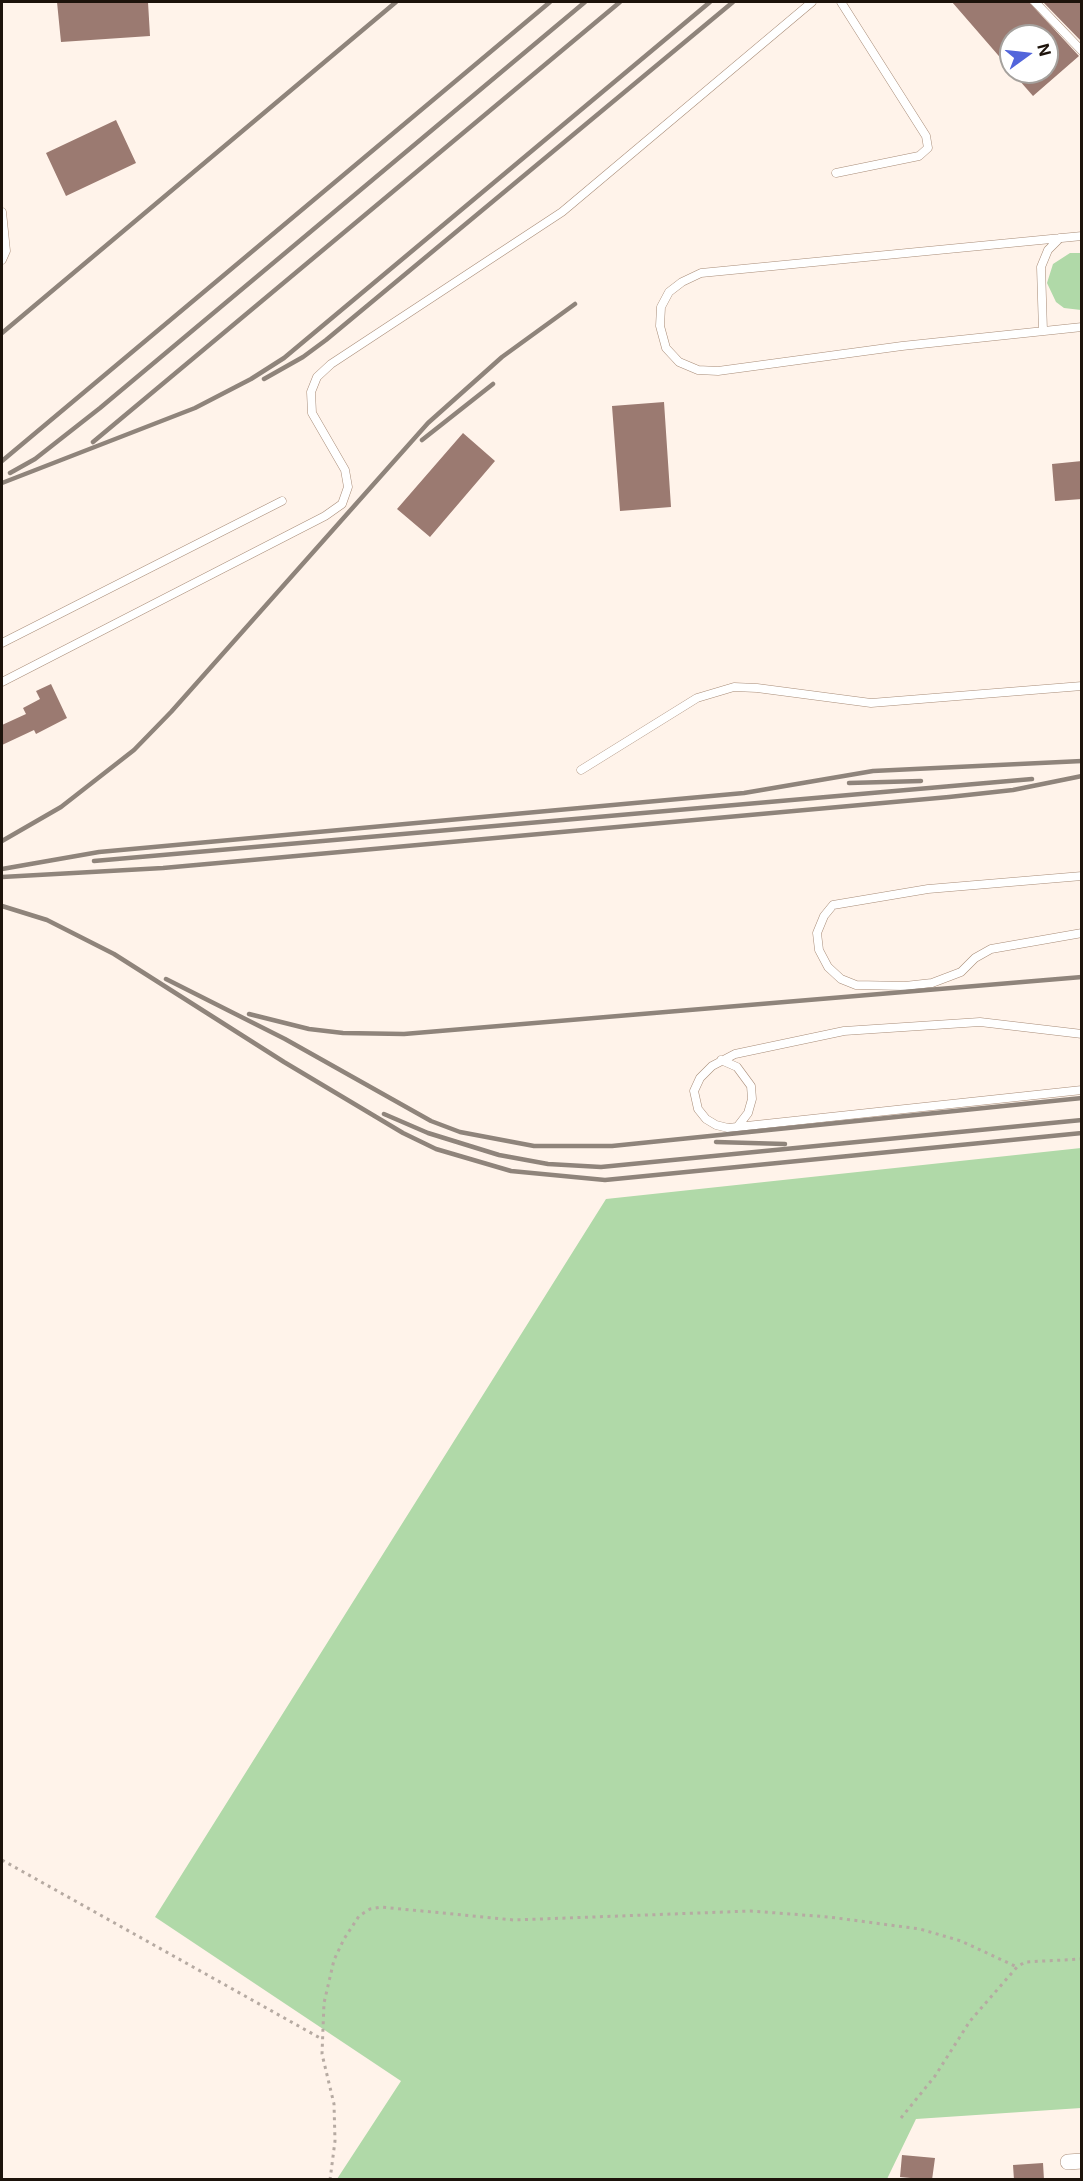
<!DOCTYPE html>
<style>
body{margin:0}
#map{position:relative;width:1083px;height:2181px;overflow:hidden;background:#fff3ea;font-family:Inter,sans-serif}
canvas{display:block}
.frame{position:absolute;inset:0;border:3px solid #1d130b;pointer-events:none}
.north{position:absolute;left:999px;top:24px;width:60px;height:60px;box-sizing:border-box;background:#fff;border:2px solid #a5a19d;border-radius:50%;rotate:75deg;font-size:16px;font-weight:700;line-height:24px;text-align:center;color:#1d130b}
.north::after{content:'';display:block;margin:auto;width:21px;height:27px;background:#5265db;clip-path:polygon(50% 0,100% 100%,50% 72%,0 100%)}
</style>
<div id="map">
<canvas width="1083" height="2181"></canvas>
<div class="frame"></div>
<div class="north">N</div>
</div>
<script>
const c = document.querySelector('canvas').getContext('2d');
c.lineJoin = 'round';
function paint(path, color) { c.fillStyle = color; c.fill(path, 'evenodd'); }
const toPath = rows => new Path2D(rows.map(r => 'M' + r).join(''));
function trace(path, color, width, dash) { c.strokeStyle = color; c.lineWidth = width; c.lineCap = dash ? 'butt' : 'round'; c.setLineDash(dash || []); c.stroke(path); }
const green = toPath([
 [1070,253,1081,253,1081,310,1064,308,1056,302,1047,283,1053,264],
 [1081,1148,1081,2108,916,2119,887,2179,337,2179,401,2081,155,1917,606,1199]
]);
const building = toPath([
 [57,2,148,2,150,36,61,42],
 [952,2,1029,2,1079,56,1033,96,1012,72,1047,72,1047,36,1011,36,1011,70],
 [1043,2,1082,2,1082,42],
 [116,120,136,163,66,196,46,153],
 [664,402,671,507,620,511,612,406],
 [463,433,495,461,430,537,397,509],
 [1082,461,1082,499,1055,501,1052,464],
 [51,684,67,718,36,734,34,730,2,745,2,725,26,714,23,708,40,699,36,691],
 [902,2155,935,2158,932,2180,900,2177],
 [1043,2163,1044,2180,1014,2180,1013,2165]
]);
const path = toPath([
 [2,1860,320,2038],
 [901,2118,935,2076,970,2021,1017,1967,1025,1962,1082,1959],
 [330,2180,335,2141,334,2104,322,2054,324,2003,334,1960,344,1939,359,1916,370,1909,381,1907,514,1920,751,1911,829,1917,920,1929,961,1941,1017,1967]
]);
const lane = toPath([
 [1035,2,1082,51],
 [836,173,919,156,928,148,926,136,841,2],
 [2,212,6,251,2,260],
 [1082,236,701,273,682,282,669,292,661,307,660,326,666,348,679,362,698,370,718,371,902,346,1082,327],
 [1043,331,1041,267,1048,250,1060,238],
 [2,643,282,501],
 [2,682,325,516,342,504,348,487,345,470,312,413,311,392,317,377,331,364,562,212,812,2],
 [581,770,697,698,734,687,757,688,871,703,1082,686],
 [1082,876,928,889,833,905,824,916,817,933,819,950,828,967,841,979,856,985,905,986,932,983,961,972,975,958,991,949,1082,933],
 [1082,1034,980,1022,844,1031,735,1054,712,1066,700,1078,694,1091,698,1109,706,1119,716,1125,728,1128,1082,1090],
 [721,1060,737,1067,751,1086,752,1099,748,1113,738,1126]
]);
const street = toPath([
 [1068,2162,1082,2161]
]);
const rail = toPath([
 [2,333,396,2],
 [264,379,303,357,326,340,733,2],
 [422,440,493,384],
 [93,442,620,2],
 [2,461,550,2],
 [10,473,35,459,100,408,585,2],
 [2,483,195,408,251,379,284,358,710,2],
 [849,783,921,781],
 [2,841,61,807,134,750,171,712,428,423,502,357,575,304],
 [94,861,1032,779],
 [2,869,99,852,744,793,873,771,1082,761],
 [2,877,163,868,949,797,1013,790,1082,776],
 [2,906,47,920,114,954,284,1062,403,1133,436,1149,511,1171,605,1180,1082,1133],
 [166,979,285,1039,431,1121,460,1132,534,1146,612,1146,1082,1098],
 [249,1014,309,1029,343,1033,404,1034,1082,977],
 [384,1114,428,1133,499,1155,548,1164,601,1167,1082,1120],
 [716,1142,785,1144]
]);
paint(green, '#b0d9a8');
paint(building, '#9b7a71');
trace(lane, '#a88c78', 9);
trace(street, '#a88c78', 16);
trace(path, '#b6aaa2', 3, [3, 4.5]);
trace(lane, '#fff', 8);
trace(street, '#fff', 15);
trace(rail, '#8f847b', 4.5);
</script>
